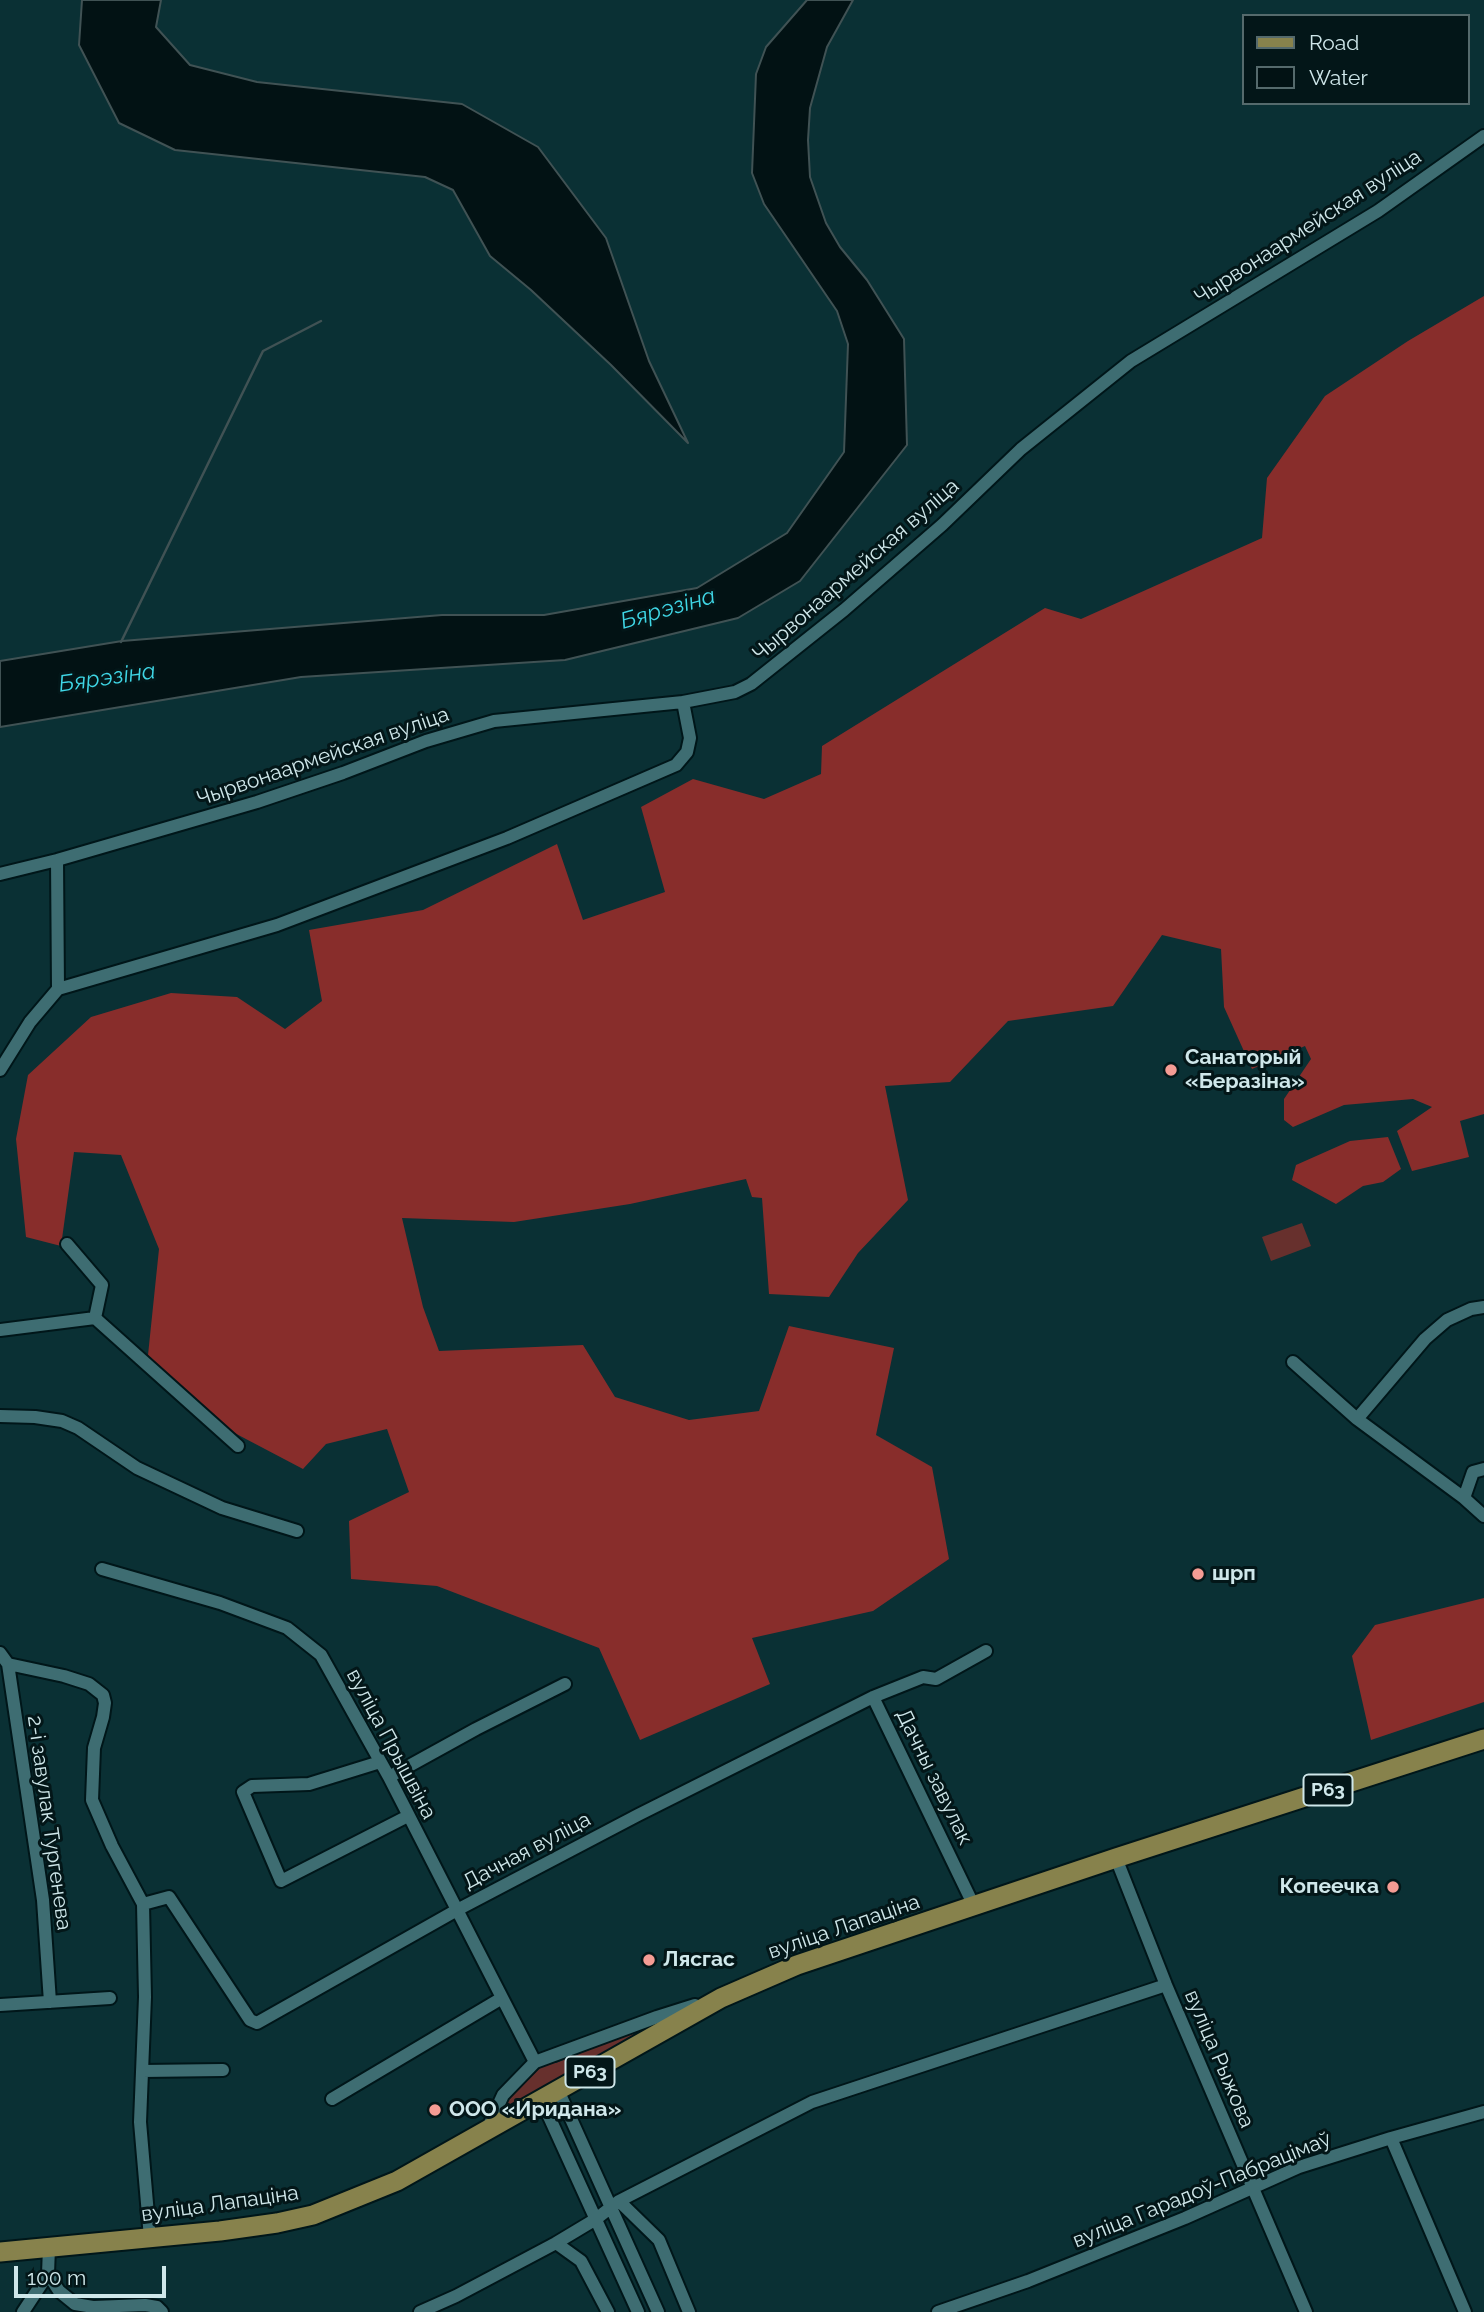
<!DOCTYPE html>
<meta charset="utf-8">
<style>
body{margin:0}
#map{position:relative;width:1484px;height:2312px;overflow:hidden;background:#0a3034;font-family:Raleway,sans-serif}
canvas{display:block}
.legend{position:absolute;left:1242px;top:14px;width:228px;height:91px;box-sizing:border-box;background:#031618;border:2px solid #556a6c;margin:0;padding:9px 12px;list-style:none;font-size:21px;color:#cfe7ea}
.legend li{display:flex;align-items:center;gap:14px;height:35px}
.legend b{width:35px;border:2px solid #556a6c}
.scale{position:absolute;left:14px;top:2266px;width:152px;height:32px;box-sizing:border-box;border:4px solid #cfe7ea;border-top:0;padding-left:9px;font-size:21px;line-height:24px;white-space:nowrap;color:#cfe7ea;-webkit-text-stroke:5px #031618;paint-order:stroke}
</style>
<div id="map">
<canvas width="1484" height="2312"></canvas>
<ul class="legend">
<li><b style="height:9px;background:#87824c"></b>Road</li>
<li><b style="height:19px;background:#021214"></b>Water</li>
</ul>
<div class="scale">100 m</div>
</div>
<script>
const c = document.querySelector('canvas').getContext('2d');
c.lineJoin = 'round';
function paint(path, color) { c.fillStyle = color; c.fill(path, 'evenodd'); }
const toPath = rows => new Path2D(rows.map(r => 'M' + r).join(''));
function trace(path, color, width, dash) { c.strokeStyle = color; c.lineWidth = width; c.lineCap = dash ? 'butt' : 'round'; c.setLineDash(dash || []); c.stroke(path); }
function label(font, color, halo, rows, align = 'center') {
  c.font = font + ' Raleway,sans-serif'; c.lineWidth = 6; c.setLineDash([]); c.textBaseline = 'middle'; c.strokeStyle = halo; c.fillStyle = color; for (const [text, x, y, turn = 0] of rows) {
    c.save(); c.translate(x, y); c.rotate((+turn || 0) * Math.PI / 180); c.textAlign = isNaN(turn) ? turn : align; if (halo) c.strokeText(text, 0, 0); c.fillText(text, 0, 0); c.restore();
  }
}
const green = toPath([
 [1302,1223,1311,1246,1271,1261,1262,1237],
 [634,2032,633,2036,592,2061,507,2110,500,2110,503,2105,545,2063,556,2063]
]);
const forest = toPath([
 [1484,296,1484,1114,1460,1121,1469,1157,1412,1171,1397,1131,1432,1107,1413,1099,1344,1105,1293,1127,1284,1120,1284,1099,1311,1059,1305,1046,1252,1069,1224,1007,1221,949,1162,935,1113,1006,1008,1021,950,1082,885,1086,908,1200,858,1253,829,1297,769,1294,762,1198,752,1197,746,1179,630,1204,514,1222,402,1218,423,1307,439,1351,583,1345,615,1397,689,1420,759,1411,789,1326,894,1348,876,1435,932,1467,949,1559,873,1611,752,1638,770,1684,640,1740,599,1648,437,1586,351,1579,349,1521,409,1492,387,1429,326,1444,303,1469,206,1418,148,1355,159,1249,121,1155,74,1152,61,1246,26,1237,16,1139,28,1075,91,1017,171,993,237,997,285,1029,322,1001,309,930,423,910,557,844,583,920,665,892,641,807,693,779,764,799,821,774,822,746,1045,608,1081,619,1262,538,1267,478,1325,396,1408,341],
 [1388,1137,1401,1169,1383,1182,1363,1186,1336,1204,1292,1180,1296,1165,1350,1141],
 [1484,1598,1484,1702,1371,1740,1352,1656,1375,1625]
]);
const water = toPath([
 [82,0,161,0,156,27,190,65,257,82,462,104,538,147,606,238,649,361,688,443,611,365,531,290,490,256,453,190,425,177,175,150,119,123,79,45,82,0],
 [807,0,853,0,827,47,810,108,808,140,810,177,826,223,840,247,867,280,904,339,907,445,800,581,738,618,565,660,301,677,0,727,0,661,122,641,442,615,544,615,697,588,787,533,844,452,848,344,837,311,764,204,752,173,756,74,766,47,807,0]
]);
const stream = toPath([
 [121,642,263,351,321,321]
]);
const minor = toPath([
 [0,874,57,860,257,802,343,773,426,741,494,721,683,702,735,692,751,684,844,610,942,525,1021,449,1131,361,1378,211,1484,136],
 [58,989,277,925,507,838,676,765,687,752,690,738,683,702],
 [0,1070,30,1022,58,989,57,860],
 [95,1318,238,1446],
 [0,1330,95,1318,102,1285,67,1244],
 [1293,1362,1357,1419,1464,1498,1484,1516],
 [0,1416,35,1417,62,1421,78,1428,137,1468,222,1508,297,1531],
 [1357,1419,1425,1339,1447,1320,1471,1309,1484,1307],
 [1464,1498,1473,1472,1484,1469],
 [102,1569,220,1603,287,1628,321,1655,389,1777,535,2062],
 [0,1653,8,1664,43,1900,50,2002],
 [8,1664,64,1676,89,1684,103,1695,105,1703,103,1717,94,1748,92,1800,112,1846,143,1904,145,1997,140,2122,150,2238],
 [873,1697,974,1906],
 [380,1762,309,1784,252,1786,243,1792,281,1881,408,1816],
 [389,1777,476,1729,565,1684],
 [1116,1858,1166,1985,1306,2312],
 [143,1904,169,1897,250,2020,257,2023,457,1910,638,1815,873,1697,923,1677,936,1679,986,1651],
 [0,2005,110,1998],
 [142,2071,223,2070],
 [558,2090,658,2312],
 [332,2099,502,1998],
 [541,2099,638,2312],
 [487,2130,503,2095,535,2062,657,2017,695,2005],
 [1391,2138,1465,2312],
 [619,2201,659,2240,689,2312],
 [556,2243,581,2261,608,2312],
 [48,2274,59,2291,75,2304,93,2307,145,2305,157,2307,162,2312],
 [23,2312,48,2274,49,2247],
 [420,2312,456,2296,556,2243,596,2219,619,2201,812,2102,1166,1985],
 [938,2312,1028,2281,1185,2218,1299,2167,1391,2138,1484,2112]
]);
const primary = toPath([
 [0,2252,220,2231,277,2223,313,2215,397,2181,721,1998,797,1965,1116,1858,1484,1739]
]);
const markers = [
 [1171,1070,7,"#f59c94"],
 [1198,1574,7,"#f59c94"],
 [1393,1887,7,"#f59c94"],
 [649,1960,7,"#f59c94"],
 [435,2110,7,"#f59c94"]
];
const shields = [
 [1328,1790,49],
 [590,2072,49]
];
const shieldNames = [
 ["Р63",1328,1790],
 ["Р63",590,2072]
];
const streetNames = [
 ["Чырвонаармейская вуліца",1308,227,-33],
 ["Чырвонаармейская вуліца",856,570,-41],
 ["Чырвонаармейская вуліца",323,757,-19],
 ["вуліца Прышвіна",391,1744,62],
 ["Дачны завулак",934,1777,64],
 ["2-і завулак Тургенева",49,1823,82],
 ["Дачная вуліца",527,1851,-28],
 ["вуліца Лапаціна",844,1927,-19],
 ["вуліца Рыжова",1219,2059,67],
 ["вуліца Гарадоў-Пабрацімаў",1202,2190,-22],
 ["вуліца Лапаціна",220,2204,-8]
];
const poiNames = [
 ["Санаторый",1185,1058],
 ["«Беразіна»",1185,1082],
 ["шрп",1212,1574],
 ["Копеечка",1379,1887,"right"],
 ["Лясгас",663,1960],
 ["ООО «Иридана»",449,2110]
];
const waterNames = [
 ["Бярэзіна",668,609,-16],
 ["Бярэзіна",107,678,-8]
];
paint(green, '#67302d');
paint(forest, '#882d2b');
paint(water, '#021214');
trace(water, '#405254', 2);
trace(stream, '#405254', 2.5);
trace(minor, '#001619', 16);
trace(primary, '#001619', 23);
trace(minor, '#3e6d72', 12);
trace(primary, '#87824c', 19);
for (const [x, y, r, color] of markers) { const dot = new Path2D(); dot.arc(x, y, r, 0, 2 * Math.PI); c.fillStyle = color; c.fill(dot); trace(dot, '#031618', 2.5); }
for (const [x, y, w] of shields) { const box = new Path2D(); box.roundRect(x - w / 2, y - 15.5, w, 31, 5); c.fillStyle = '#031618'; c.fill(box); trace(box, '#cfe7ea', 2); }
label('bold 19px', '#cfe7ea', null, shieldNames);
label('21px', '#cfe7ea', '#031618', streetNames);
label('bold 21px', '#cfe7ea', '#031618', poiNames, 'left');
label('italic 23px', '#3fd6e5', '#031618', waterNames);
</script>
